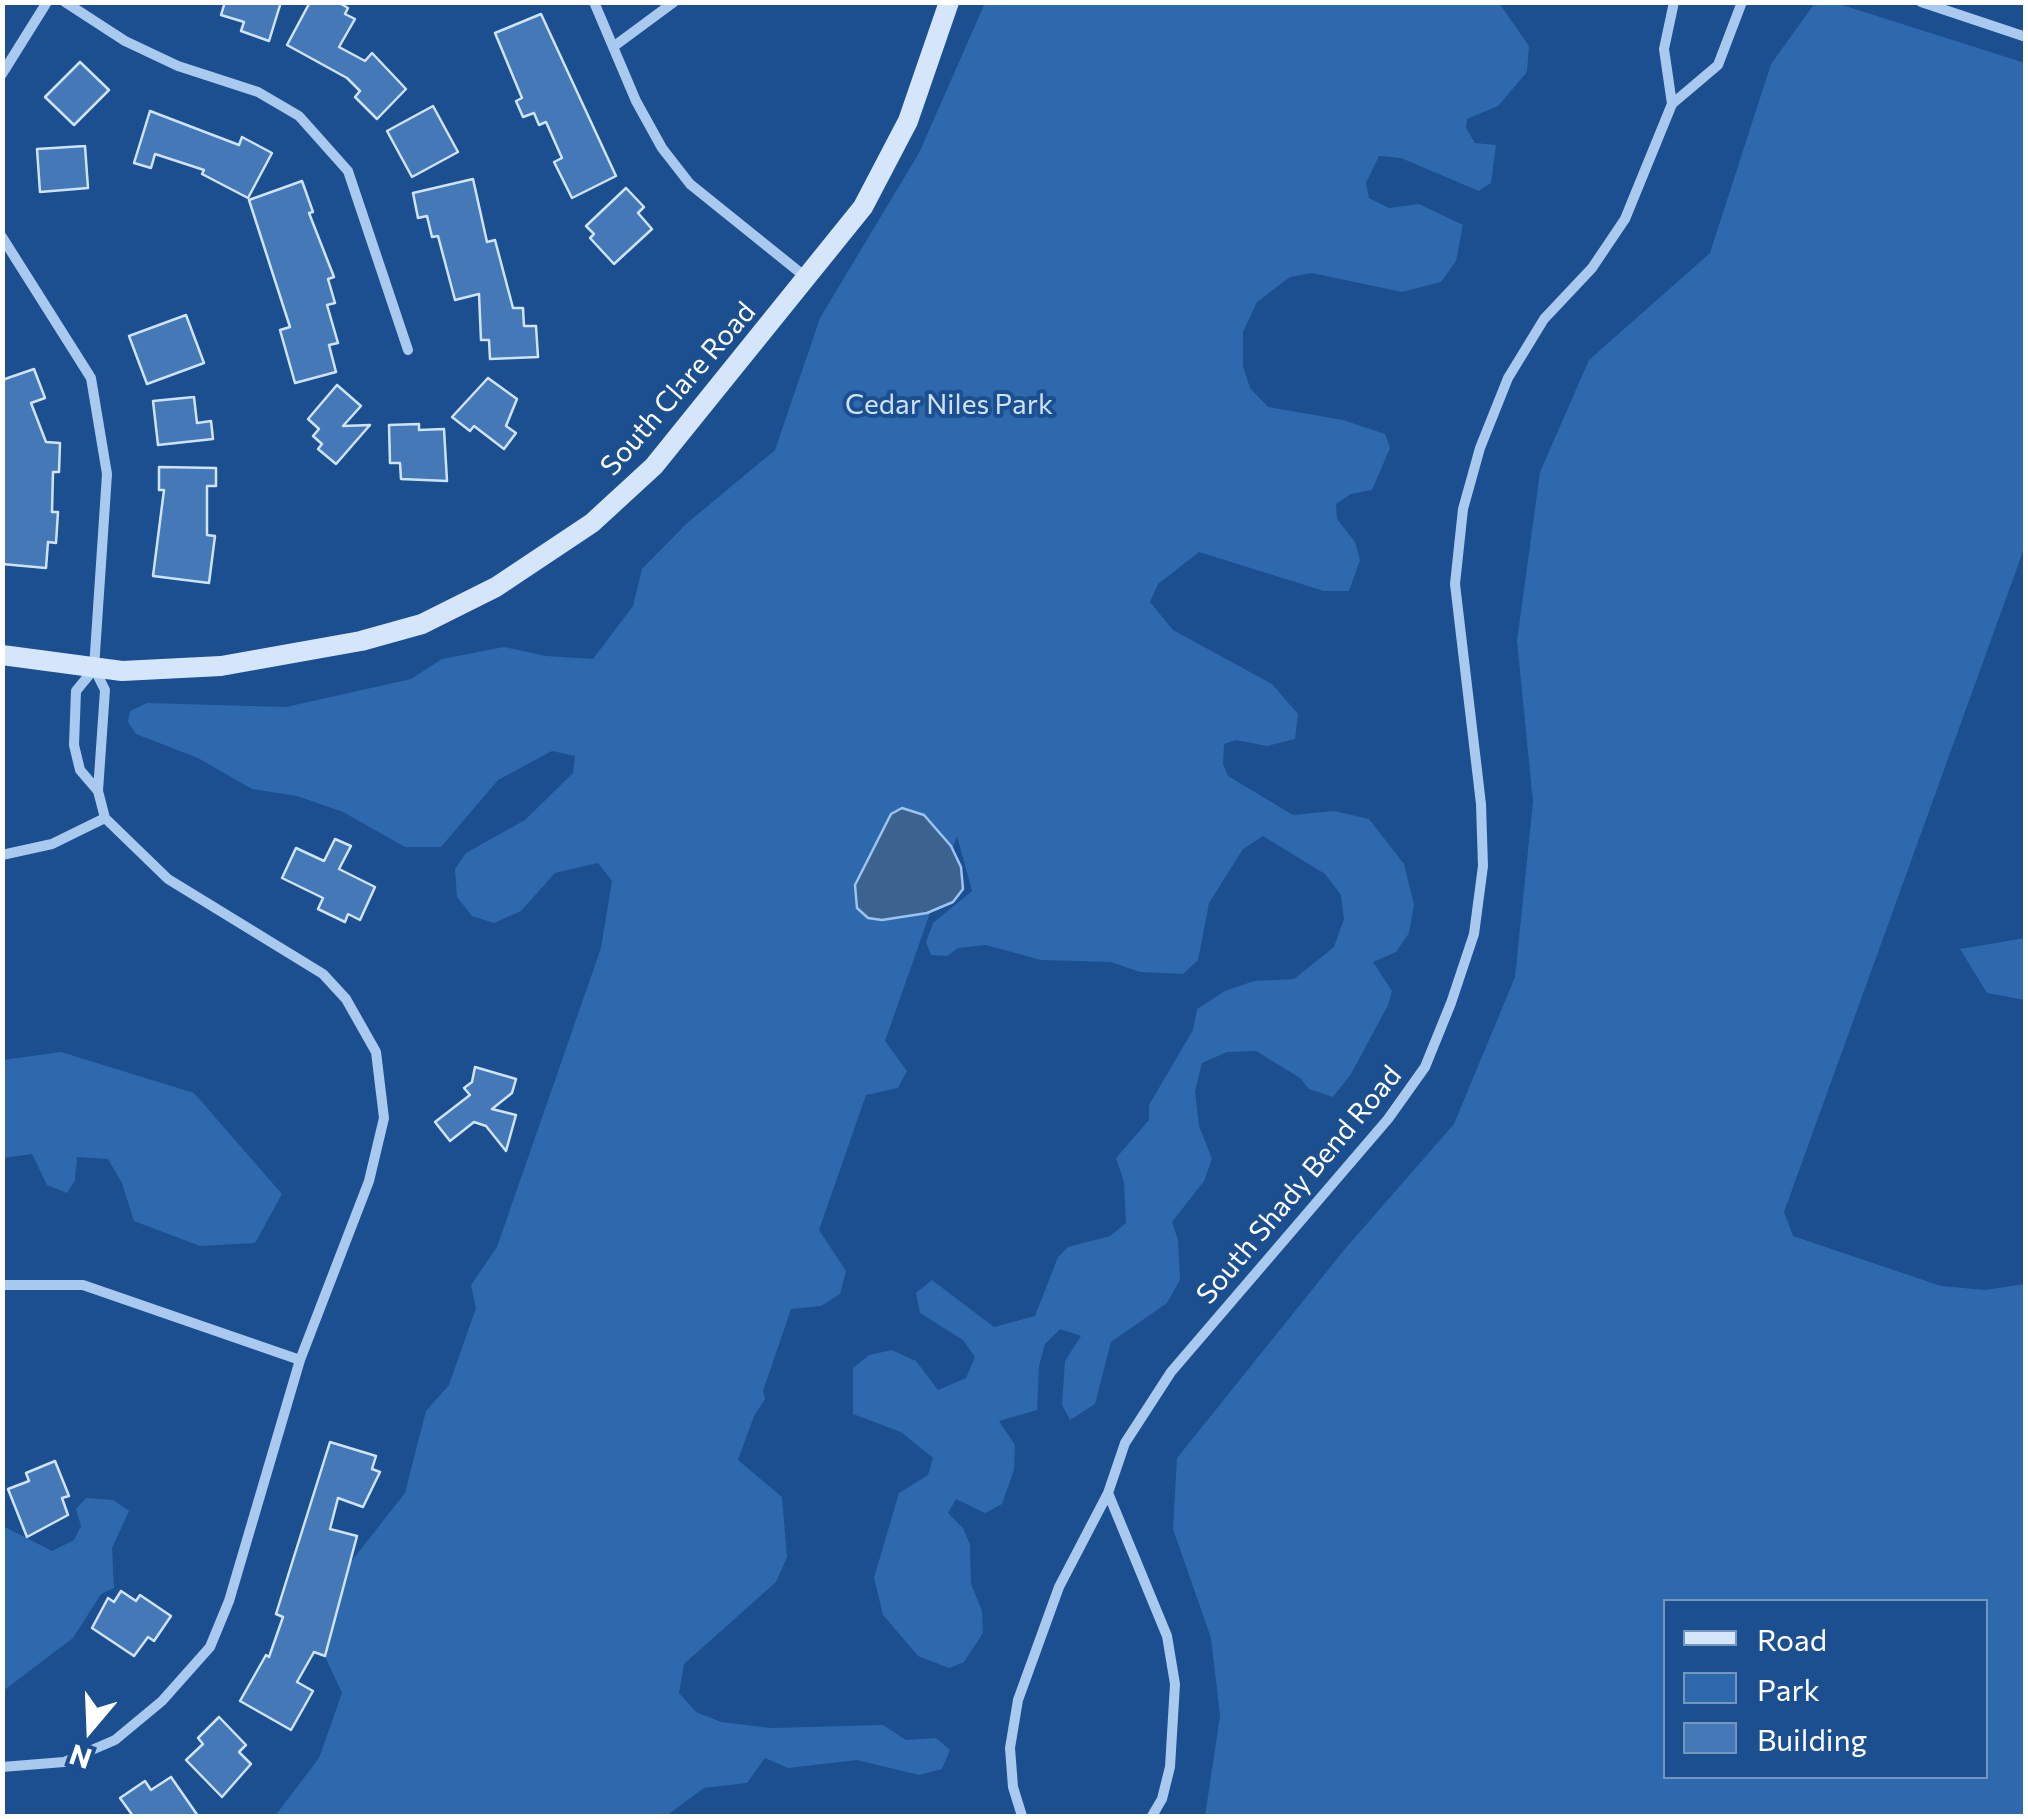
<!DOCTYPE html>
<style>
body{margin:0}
#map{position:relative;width:2028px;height:1819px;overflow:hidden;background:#1b4f8f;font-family:Commissioner,sans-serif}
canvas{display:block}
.frame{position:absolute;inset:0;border:5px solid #fff;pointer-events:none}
.legend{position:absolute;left:1663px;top:1599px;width:325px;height:180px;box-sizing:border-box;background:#1b4f8f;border:2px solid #7695bc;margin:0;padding:12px 18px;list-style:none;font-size:30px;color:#fff}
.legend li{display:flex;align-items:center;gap:20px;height:50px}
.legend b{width:50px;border:2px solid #7695bc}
.north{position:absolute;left:40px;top:1679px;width:100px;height:100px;-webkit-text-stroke:8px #1b4f8f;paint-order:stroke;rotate:199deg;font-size:28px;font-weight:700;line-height:40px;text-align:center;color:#fff}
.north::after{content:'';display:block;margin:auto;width:35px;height:45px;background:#fff;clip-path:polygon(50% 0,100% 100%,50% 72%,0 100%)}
</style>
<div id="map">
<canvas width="2028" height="1819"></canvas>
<div class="frame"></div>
<ul class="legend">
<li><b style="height:12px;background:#d6e6fa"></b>Road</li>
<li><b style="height:28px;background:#2e69ad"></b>Park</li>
<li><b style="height:28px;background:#4478b7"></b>Building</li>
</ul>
<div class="north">N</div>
</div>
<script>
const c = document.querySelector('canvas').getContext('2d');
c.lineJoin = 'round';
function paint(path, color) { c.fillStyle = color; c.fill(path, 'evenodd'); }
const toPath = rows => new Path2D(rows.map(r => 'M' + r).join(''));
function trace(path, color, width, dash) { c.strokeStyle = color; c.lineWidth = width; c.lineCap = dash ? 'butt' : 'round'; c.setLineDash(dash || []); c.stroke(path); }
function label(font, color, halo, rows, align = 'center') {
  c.font = font + ' Commissioner,sans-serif'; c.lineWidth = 8; c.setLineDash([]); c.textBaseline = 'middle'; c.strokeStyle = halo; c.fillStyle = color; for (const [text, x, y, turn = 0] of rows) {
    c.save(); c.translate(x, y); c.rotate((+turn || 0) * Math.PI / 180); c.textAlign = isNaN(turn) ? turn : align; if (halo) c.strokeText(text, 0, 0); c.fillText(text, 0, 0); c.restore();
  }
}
const green = toPath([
 [985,3,1499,3,1529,46,1527,72,1498,106,1467,119,1466,128,1475,143,1496,145,1491,183,1479,191,1401,158,1379,156,1366,183,1369,198,1389,208,1419,204,1463,225,1456,261,1441,282,1402,292,1312,273,1290,277,1257,302,1243,332,1243,366,1250,388,1268,407,1343,420,1385,434,1390,448,1372,490,1351,494,1336,504,1337,519,1355,542,1360,560,1349,591,1324,591,1199,552,1158,584,1150,602,1173,630,1272,684,1298,714,1295,739,1267,746,1236,740,1224,744,1223,764,1228,776,1293,815,1334,811,1369,819,1404,864,1414,905,1409,933,1396,952,1373,962,1392,991,1388,1005,1351,1074,1333,1097,1309,1089,1300,1078,1256,1051,1227,1052,1202,1063,1195,1091,1199,1126,1212,1159,1204,1181,1172,1222,1178,1240,1180,1280,1167,1303,1111,1342,1095,1404,1070,1420,1062,1405,1065,1361,1081,1336,1060,1329,1045,1344,1039,1366,1037,1410,999,1421,1015,1445,1014,1470,1002,1504,985,1513,956,1499,948,1513,963,1528,970,1545,971,1584,982,1611,983,1633,964,1662,949,1668,918,1656,883,1615,874,1578,899,1493,928,1475,933,1458,901,1432,853,1414,853,1368,869,1355,892,1350,916,1361,938,1390,966,1378,975,1357,963,1340,920,1313,916,1293,932,1280,994,1327,1035,1316,1058,1257,1068,1247,1110,1236,1126,1223,1124,1182,1116,1158,1149,1120,1149,1105,1193,1030,1197,1009,1225,991,1254,981,1294,979,1334,947,1344,919,1341,895,1325,874,1263,836,1243,849,1209,903,1198,960,1183,974,1140,972,1111,962,1041,960,986,945,958,948,947,956,931,955,926,942,933,923,972,891,957,836,885,1041,907,1071,898,1088,866,1095,819,1230,846,1271,840,1294,821,1306,791,1309,763,1391,765,1399,754,1416,738,1460,782,1497,787,1557,776,1582,684,1664,679,1693,696,1712,721,1722,771,1728,883,1725,906,1740,936,1738,950,1750,942,1769,919,1775,857,1760,788,1768,765,1758,747,1783,704,1788,666,1816,275,1816,319,1758,342,1693,321,1648,350,1563,405,1493,426,1411,449,1385,476,1308,471,1285,497,1247,601,948,612,881,598,863,555,873,521,911,494,923,472,916,457,897,455,869,466,853,525,820,573,773,575,756,552,751,498,780,441,847,405,847,343,812,297,796,252,789,198,758,136,734,128,722,130,711,147,703,286,707,411,679,442,659,504,647,546,656,593,659,633,606,642,569,686,524,775,450,820,318,919,153],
 [1815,3,1836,3,2025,63,2025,546,1784,1212,1793,1236,1941,1286,1985,1290,2025,1284,2025,1816,1205,1816,1220,1716,1211,1638,1173,1529,1177,1458,1344,1250,1454,1124,1515,977,1533,802,1517,641,1540,472,1589,360,1710,253,1771,64],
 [1666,1602,1986,1602,1986,1776,1666,1776],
 [2025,938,2025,1000,1987,993,1960,949],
 [61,1052,194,1093,282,1194,255,1243,200,1246,134,1221,122,1183,108,1159,77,1157,75,1180,67,1193,47,1185,32,1154,3,1158,3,1060],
 [86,1498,113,1500,129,1511,112,1548,114,1588,101,1594,73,1638,3,1691,3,1526,52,1551,74,1540,81,1526,76,1509]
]);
const water = toPath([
 [902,808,924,815,951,846,961,867,963,889,953,902,927,913,882,920,868,918,857,908,855,885,891,814,902,808]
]);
const building = toPath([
 [225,2,281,2,269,41,241,31,244,22,221,15,225,2],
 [310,2,338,2,348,8,345,14,355,19,339,47,365,61,372,53,406,89,377,119,355,97,360,91,347,78,287,45,310,2],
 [541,14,616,176,572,198,554,162,562,158,546,122,539,125,534,113,523,117,516,101,522,98,495,33,541,14],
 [80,62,109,90,74,125,45,97,80,62],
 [433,106,458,152,412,177,387,131,433,106],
 [150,111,239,145,242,137,272,153,248,198,202,174,204,170,155,154,151,168,134,163,150,111],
 [85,146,88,188,40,192,37,149,85,146],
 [473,179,487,242,495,240,513,308,523,308,524,326,536,326,538,357,490,359,489,340,481,340,479,294,455,300,438,236,432,237,427,216,418,218,413,193,473,179],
 [302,181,313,212,309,213,334,277,328,279,335,303,327,305,338,343,329,345,336,372,295,383,280,330,290,327,249,200,302,181],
 [626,188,644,207,638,213,652,229,614,264,590,238,594,234,586,226,626,188],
 [186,315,204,363,147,384,129,336,186,315],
 [34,369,45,398,31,403,46,442,60,443,59,472,53,472,52,512,58,512,56,543,48,542,46,568,2,564,2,380,34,369],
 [488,378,517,399,506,426,516,433,504,449,474,426,470,431,452,417,488,378],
 [337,385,361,406,343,426,370,425,336,464,318,449,322,444,313,436,319,429,308,419,337,385],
 [194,397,197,423,211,421,213,439,158,445,153,401,194,397],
 [419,424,419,430,444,429,447,481,401,479,400,463,390,463,389,425,419,424],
 [159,467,216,468,216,486,207,486,207,535,215,536,209,583,153,576,164,490,159,490,159,467],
 [335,839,351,846,339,869,375,887,360,920,348,914,345,922,318,909,323,898,282,878,296,848,324,861,335,839],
 [475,1067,516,1079,512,1093,492,1109,516,1115,506,1151,486,1126,474,1122,450,1141,435,1122,470,1095,464,1088,472,1082,475,1067],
 [330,1442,376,1456,372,1469,380,1472,363,1507,338,1498,330,1529,357,1536,325,1656,314,1652,297,1682,313,1691,291,1730,240,1701,266,1655,269,1657,283,1617,276,1614,330,1442],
 [55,1461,69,1496,62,1498,68,1515,27,1537,8,1489,29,1481,26,1473,55,1461],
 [121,1591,136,1601,140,1595,171,1616,154,1641,148,1637,134,1656,92,1628,108,1598,114,1602,121,1591],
 [219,1717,246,1745,239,1752,251,1764,222,1797,186,1760,203,1744,198,1738,219,1717],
 [171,1777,198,1816,133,1816,120,1798,145,1781,151,1790,171,1777]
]);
const street = toPath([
 [65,2,125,41,178,66,258,92,299,116,348,171,408,350],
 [594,2,636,101,662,148,690,184,808,279],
 [1674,2,1664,49,1672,104,1718,65,1742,2],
 [1921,2,2026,37],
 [613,47,674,2],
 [2,74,47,2],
 [2,237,91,378,107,474,94,668,105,690,98,791],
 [2,855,52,844,105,818],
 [2,1285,83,1285,300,1360],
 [1108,1493,1167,1636,1175,1684,1170,1767,1162,1799,1152,1816],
 [2,1767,64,1762,115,1740,162,1701,210,1647,229,1601,300,1360,369,1181,384,1118,376,1052,346,999,323,974,168,879,105,818,98,791,80,770,74,745,76,691,94,669],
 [1022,1816,1013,1787,1010,1748,1018,1700,1059,1587,1108,1493,1125,1443,1171,1372,1388,1119,1425,1067,1451,1003,1474,934,1483,866,1481,804,1455,584,1463,509,1480,448,1508,378,1544,319,1592,268,1625,219,1672,104]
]);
const secondary = toPath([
 [2,655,122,671,221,666,361,641,422,624,496,587,592,523,654,466,863,207,908,121,949,2]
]);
const streetNames = [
 ["South Clare Road",678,389,-49],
 ["South Shady Bend Road",1299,1185,-50]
];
const parkNames = [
 ["Cedar Niles Park",949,405]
];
paint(green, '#2e69ad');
paint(water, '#3c6290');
trace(water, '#9cc4f0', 2.5);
paint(building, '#4478b7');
trace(building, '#cfe3fa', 2.5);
trace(street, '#a9c9ee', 10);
trace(secondary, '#d6e6fa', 20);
label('28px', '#fff', '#1b4f8f', streetNames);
label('28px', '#cfe3fa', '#1b4f8f', parkNames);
</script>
